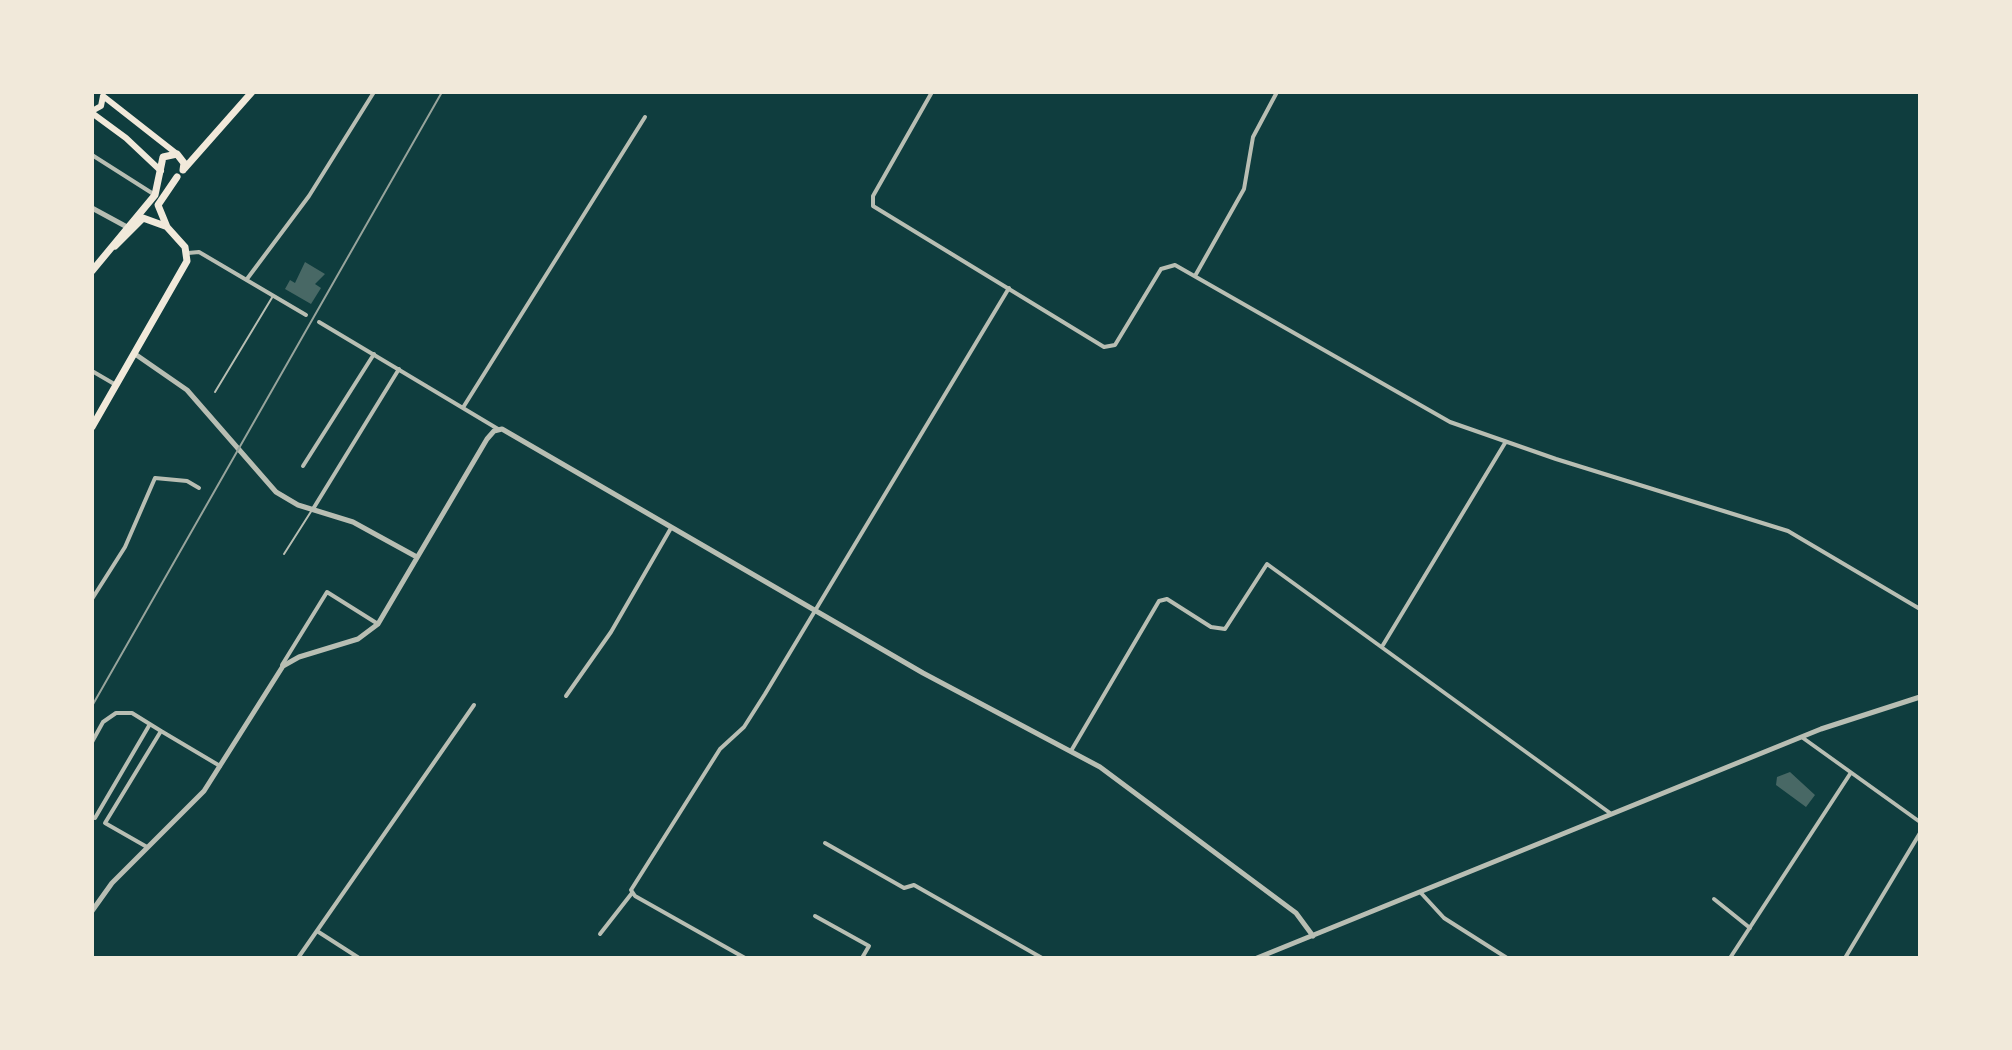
<!DOCTYPE html>
<style>
body{margin:0}
#map{position:relative;width:2012px;height:1050px;overflow:hidden;background:#0f3d3e;font-family:Ubuntu,sans-serif}
canvas{display:block}
.frame{position:absolute;inset:0;border:94px solid #f1e9da;pointer-events:none}
</style>
<div id="map">
<canvas width="2012" height="1050"></canvas>
<div class="frame"></div>
</div>
<script>
const c = document.querySelector('canvas').getContext('2d');
c.lineJoin = 'round';
function paint(path, color) { c.fillStyle = color; c.fill(path, 'evenodd'); }
const toPath = rows => new Path2D(rows.map(r => 'M' + r).join(''));
function trace(path, color, width, dash) { c.strokeStyle = color; c.lineWidth = width; c.lineCap = dash ? 'butt' : 'round'; c.setLineDash(dash || []); c.stroke(path); }
const building = toPath([
 [305,262,325,274,315,284,321,288,311,304,285,289,290,280,295,283],
 [1790,772,1815,795,1806,807,1776,785,1777,777]
]);
const service = toPath([
 [215,392,273,296],
 [284,554,312,510]
]);
const minor = toPath([
 [932,92,873,196,873,206,1104,347,1115,345,1161,269,1175,265,1450,422,1556,459,1788,531,1920,609],
 [92,155,155,195],
 [188,253,199,252,306,315],
 [1195,276,1244,189,1253,137,1277,92],
 [247,279,309,196,374,92],
 [319,322,498,429],
 [92,371,116,385],
 [464,406,645,117],
 [303,466,374,354],
 [313,509,399,369],
 [92,599,125,547,155,478,187,481,199,488],
 [1383,645,1505,443],
 [282,665,327,592,378,624],
 [566,696,611,632,671,528],
 [1803,738,1920,822],
 [92,742,103,722,116,713,132,713,161,731],
 [1071,751,1159,601,1167,599,1211,627,1225,629,1267,564,1610,813],
 [95,818,150,724],
 [825,843,904,888,914,885,1042,958],
 [147,847,105,823,161,731,220,766],
 [1421,893,1444,918,1507,958],
 [1714,899,1750,928],
 [815,916,869,946,862,958],
 [317,931,359,958],
 [600,934,632,893],
 [298,958,474,705],
 [745,958,635,896,631,890,720,749,744,727,765,694,1009,288],
 [1730,958,1850,774],
 [1845,958,1920,833]
]);
const tertiary = toPath([
 [92,208,127,227],
 [135,354,187,390,276,492,298,505,353,522,415,556],
 [92,911,112,883,204,791,283,666,299,657,358,639,378,624,487,439,494,431,502,429,923,673,1100,767,1296,913,1313,936],
 [1257,958,1821,729,1920,697]
]);
const secondary = toPath([
 [103,96,177,154],
 [92,111,101,106,103,96],
 [92,113,126,138,161,171]
]);
const primary = toPath([
 [184,169,252,92],
 [115,246,143,218,165,226],
 [92,271,155,195,163,157,177,154,184,163,183,170],
 [92,427,187,261,185,247,167,227,158,205,177,177]
]);
const rail = toPath([
 [92,706,442,92]
]);
paint(building, '#486865');
trace(service, '#b8beb3', 2);
trace(minor, '#b8beb3', 4);
trace(tertiary, '#b8beb3', 5);
trace(secondary, '#f1e9da', 6);
trace(primary, '#f1e9da', 7);
trace(rail, '#97a49c', 2);
</script>
